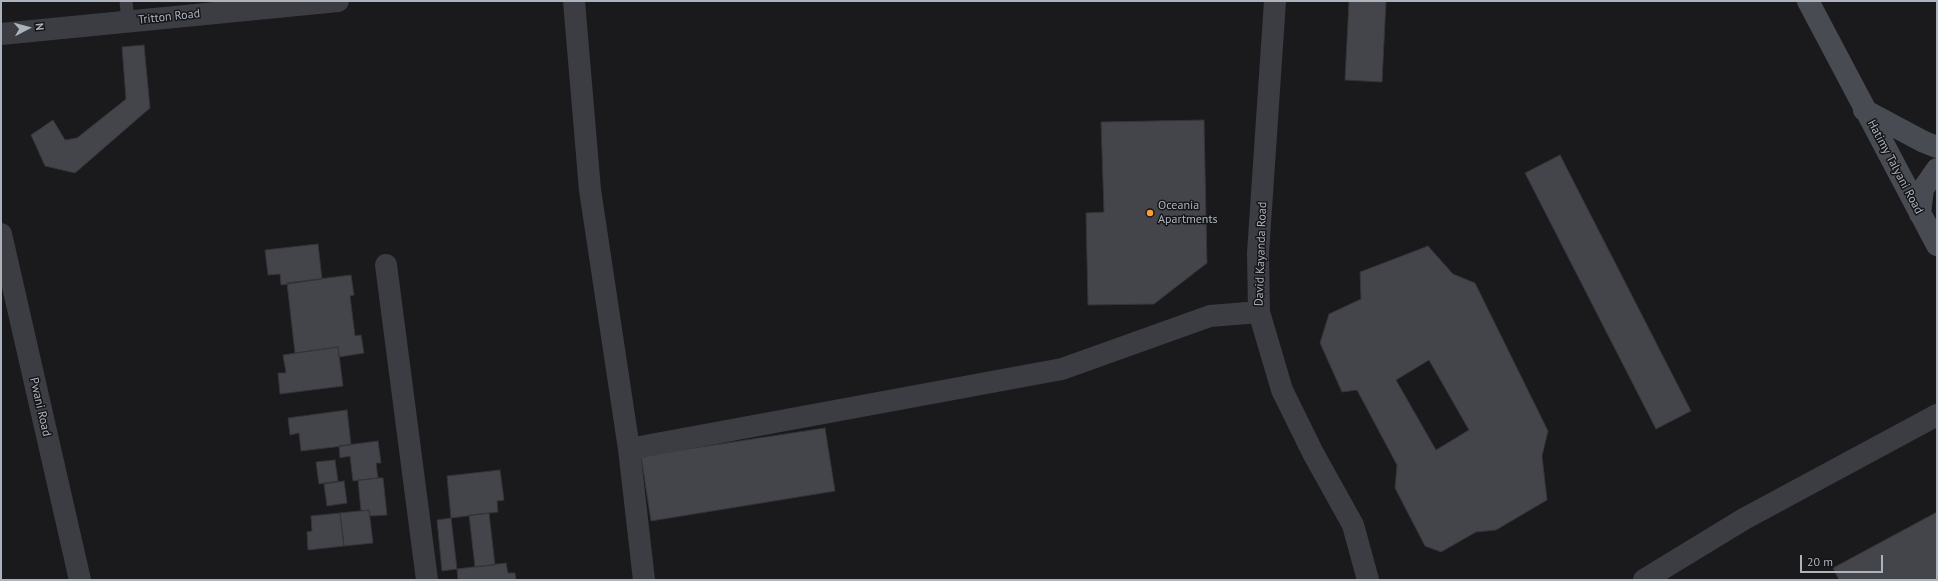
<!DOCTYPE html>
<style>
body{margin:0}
#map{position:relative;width:1938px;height:581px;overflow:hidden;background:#1a1a1d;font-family:"PT Sans",sans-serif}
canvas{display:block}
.frame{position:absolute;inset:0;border:2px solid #acb3bd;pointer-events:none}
.north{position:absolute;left:8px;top:8px;width:40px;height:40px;-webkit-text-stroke:3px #151518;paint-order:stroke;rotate:84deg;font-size:11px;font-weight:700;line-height:16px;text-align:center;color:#acb3bd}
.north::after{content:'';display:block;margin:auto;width:14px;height:18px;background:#acb3bd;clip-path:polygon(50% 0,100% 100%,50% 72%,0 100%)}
.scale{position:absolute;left:1800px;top:555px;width:83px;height:18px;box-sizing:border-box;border:2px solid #acb3bd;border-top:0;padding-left:5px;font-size:12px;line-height:14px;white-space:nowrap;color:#acb3bd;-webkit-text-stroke:3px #151518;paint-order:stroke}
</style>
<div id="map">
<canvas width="1938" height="581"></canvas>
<div class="frame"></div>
<div class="north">N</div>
<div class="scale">20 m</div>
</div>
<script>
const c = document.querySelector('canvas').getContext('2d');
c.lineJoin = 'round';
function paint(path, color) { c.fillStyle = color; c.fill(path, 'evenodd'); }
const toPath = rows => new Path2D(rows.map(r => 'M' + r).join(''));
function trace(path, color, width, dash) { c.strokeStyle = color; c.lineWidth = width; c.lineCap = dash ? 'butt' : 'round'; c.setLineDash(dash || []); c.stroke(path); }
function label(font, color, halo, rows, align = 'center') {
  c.font = font + ' "PT Sans",sans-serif'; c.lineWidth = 3; c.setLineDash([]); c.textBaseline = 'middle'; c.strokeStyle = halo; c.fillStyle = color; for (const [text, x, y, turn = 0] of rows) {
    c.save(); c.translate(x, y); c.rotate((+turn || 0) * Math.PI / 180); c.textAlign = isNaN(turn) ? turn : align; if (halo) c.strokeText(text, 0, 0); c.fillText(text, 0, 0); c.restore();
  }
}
const building = toPath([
 [1349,1,1386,1,1382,82,1345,80,1349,1],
 [144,45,150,108,75,173,45,166,31,135,53,120,65,140,77,138,126,99,122,47,144,45],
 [1204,120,1207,263,1154,304,1088,305,1086,213,1104,212,1101,122,1204,120],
 [1560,155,1691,411,1656,429,1525,173,1560,155],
 [318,244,322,279,281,285,280,274,268,275,265,250,318,244],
 [1428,246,1453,274,1475,283,1548,431,1542,456,1547,500,1496,530,1476,532,1441,552,1425,546,1395,488,1397,465,1357,390,1342,392,1320,343,1329,314,1361,299,1360,272,1428,246],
 [1429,360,1469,430,1436,450,1396,380,1429,360],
 [351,275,354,295,350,296,355,336,361,335,364,353,339,357,338,347,295,353,287,283,351,275],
 [338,347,343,386,280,394,278,373,286,373,283,355,338,347],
 [347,410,351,445,301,451,299,433,290,435,288,418,347,410],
 [825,428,835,491,651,521,641,456,825,428],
 [378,441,381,463,376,463,378,478,353,481,350,456,340,458,339,446,378,441],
 [335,460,338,481,319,484,316,462,335,460],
 [500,470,504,500,497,501,498,512,451,518,447,476,500,470],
 [378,478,383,478,387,515,370,516,369,510,361,511,358,480,378,478],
 [344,481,347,503,327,506,324,484,344,481],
 [369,510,373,543,344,546,340,513,369,510],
 [1937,512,1937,580,1839,580,1833,568,1937,512],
 [340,513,344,546,308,550,307,532,312,531,311,516,340,513],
 [489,513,495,565,475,567,469,515,489,513],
 [451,518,457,569,442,571,437,520,451,518],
 [506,563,508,573,515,573,516,580,458,580,457,569,506,563]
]);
const lane = toPath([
 [126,1,128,21]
]);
const street = toPath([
 [574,1,590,190,629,449,644,580],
 [1275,1,1258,253,1259,312,1282,390,1313,453,1353,525,1368,580],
 [1,34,338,1],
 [1,234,80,580],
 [386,265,427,580],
 [629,449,1062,369,1210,316,1259,312],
 [1644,580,1744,519,1937,415]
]);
const secondary = toPath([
 [1808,1,1937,245],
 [1864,110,1924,142,1937,147],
 [1920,214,1923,189,1937,169]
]);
const markers = [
 [1150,213,4,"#ff9d30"]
];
const streetNames = [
 ["Tritton Road",169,17,-6],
 ["Hatimy Talyani Road",1895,167,62],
 ["David Kayanda Road",1261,254,-88],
 ["Pwani Road",40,407,77]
];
const poiNames = [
 ["Oceania",1158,206],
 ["Apartments",1158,220]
];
paint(building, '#44454a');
trace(building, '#343439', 1);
trace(lane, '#3b3d42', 13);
trace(street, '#3b3d42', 22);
trace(secondary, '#484c52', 22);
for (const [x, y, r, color] of markers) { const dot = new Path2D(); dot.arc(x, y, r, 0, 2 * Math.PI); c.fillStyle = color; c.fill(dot); trace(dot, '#151518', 1.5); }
label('12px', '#acb3bd', '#151518', streetNames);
label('12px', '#acb3bd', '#151518', poiNames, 'left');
</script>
